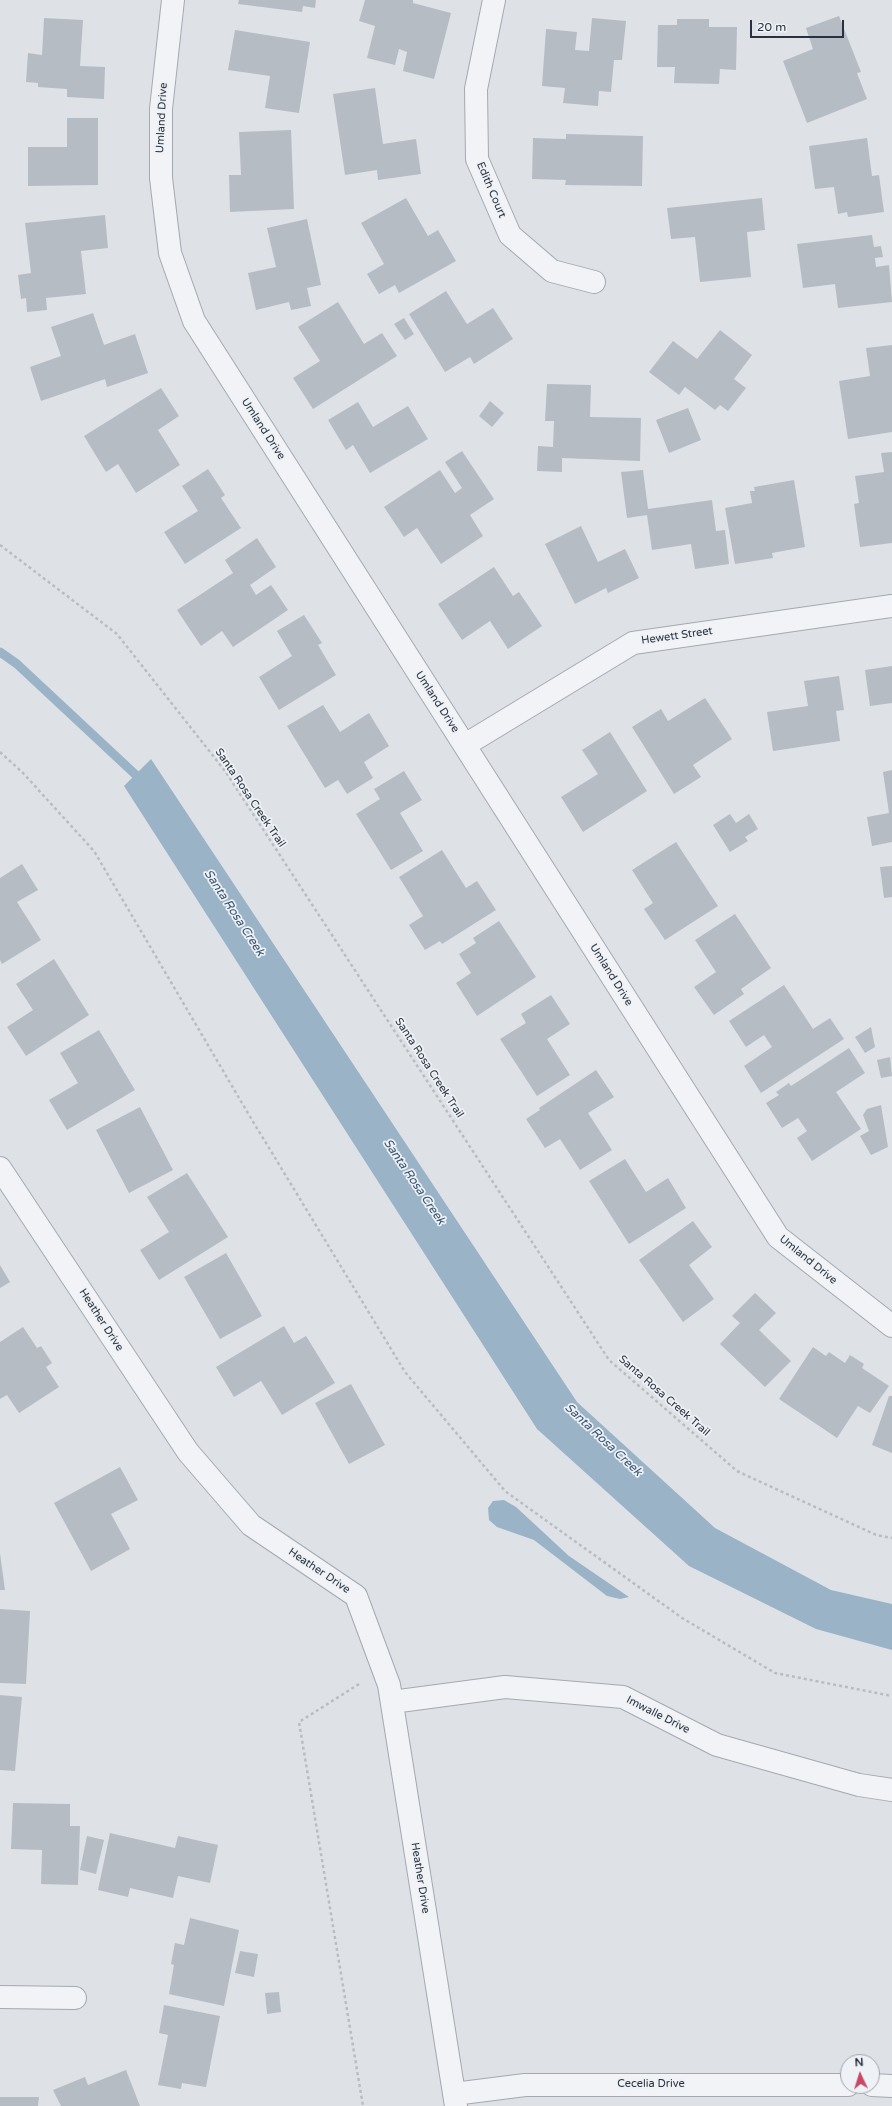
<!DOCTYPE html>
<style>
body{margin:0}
#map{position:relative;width:892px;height:2106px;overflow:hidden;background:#dee2e7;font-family:"Varela Round",sans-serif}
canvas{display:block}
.north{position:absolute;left:840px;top:2054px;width:40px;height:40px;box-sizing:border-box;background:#eef1f5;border:1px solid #9fa4ab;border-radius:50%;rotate:356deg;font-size:11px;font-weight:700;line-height:16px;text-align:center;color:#28313d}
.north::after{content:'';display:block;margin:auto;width:14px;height:18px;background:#c94764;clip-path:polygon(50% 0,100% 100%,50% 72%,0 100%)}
.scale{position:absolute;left:750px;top:20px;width:94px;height:18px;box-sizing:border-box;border:2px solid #28313d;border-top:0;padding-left:5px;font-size:12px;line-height:14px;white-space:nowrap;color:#28313d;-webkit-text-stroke:3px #eef1f5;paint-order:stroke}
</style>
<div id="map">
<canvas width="892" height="2106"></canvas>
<div class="north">N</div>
<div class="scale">20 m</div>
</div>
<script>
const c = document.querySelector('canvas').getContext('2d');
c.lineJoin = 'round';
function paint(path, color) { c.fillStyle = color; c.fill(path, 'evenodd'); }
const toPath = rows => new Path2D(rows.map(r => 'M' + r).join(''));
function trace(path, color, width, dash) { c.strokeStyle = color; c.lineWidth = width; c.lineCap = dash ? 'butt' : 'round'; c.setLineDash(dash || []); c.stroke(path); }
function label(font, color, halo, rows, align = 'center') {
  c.font = font + ' "Varela Round",sans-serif'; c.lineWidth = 3.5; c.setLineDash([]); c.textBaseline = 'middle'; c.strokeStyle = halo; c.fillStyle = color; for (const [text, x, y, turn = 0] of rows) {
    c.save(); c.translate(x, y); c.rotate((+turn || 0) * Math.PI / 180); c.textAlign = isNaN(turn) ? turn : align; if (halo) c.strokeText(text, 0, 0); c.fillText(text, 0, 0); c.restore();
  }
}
const water = toPath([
 [151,759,577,1402,715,1528,831,1590,892,1604,892,1650,816,1629,689,1566,537,1429,124,786],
 [504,1500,516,1507,569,1556,629,1597,620,1599,607,1596,534,1540,497,1527,489,1520,488,1508,493,1501]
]);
const stream = toPath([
 [0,652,17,664,137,776,142,784]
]);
const building = toPath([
 [239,0,316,0,315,8,303,6,302,12,238,4],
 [365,0,413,0,413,3,451,13,434,79,403,71,407,52,399,49,395,65,367,58,375,26,359,21],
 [839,16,861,72,857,73,867,99,807,123,783,61,813,49,806,28],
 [44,18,83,20,80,66,105,67,104,99,67,97,67,89,38,87,38,83,26,82,28,53,42,55],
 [592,18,626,21,622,60,614,60,611,92,599,91,598,106,563,103,565,88,542,86,546,29,577,32,575,50,589,51],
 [677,19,709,19,709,27,737,27,736,70,720,69,719,84,674,83,675,67,657,67,658,25,677,25],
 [235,30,310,42,299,113,265,108,270,76,228,70],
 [375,88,383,144,416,139,421,174,378,180,377,170,345,175,333,94],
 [67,118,98,118,98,185,28,186,28,147,67,147],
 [291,130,294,209,230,212,229,175,241,175,239,132],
 [566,134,643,136,642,186,565,185,566,180,532,179,533,138,566,139],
 [867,138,872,176,879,175,884,212,848,217,847,212,838,214,834,187,815,189,809,146],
 [406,198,428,236,438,230,456,261,399,293,395,285,379,294,367,274,384,264,361,223],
 [762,198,765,230,747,232,751,277,700,282,695,237,671,239,667,208],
 [105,215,108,248,81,251,86,294,46,298,47,310,27,312,26,298,21,299,18,275,31,273,25,223],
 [307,219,321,285,307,288,311,306,291,310,289,302,256,310,248,273,276,267,267,228],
 [872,235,874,247,881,246,883,257,875,258,876,267,889,265,892,302,838,308,835,284,803,288,797,244],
 [446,291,467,324,493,308,513,339,474,364,470,357,445,372,409,314],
 [338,302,364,344,382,333,397,356,313,409,293,378,320,361,298,327],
 [93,313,104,345,135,334,148,373,107,387,105,379,41,401,30,367,61,356,51,327],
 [404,318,414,334,405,340,394,324],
 [720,330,752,355,734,379,746,388,728,411,720,405,715,410,685,387,679,395,649,372,673,341,697,359],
 [892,345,892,432,848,439,839,381,870,376,866,348],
 [547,384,591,385,590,417,641,418,640,461,562,458,562,472,537,471,538,446,553,447,554,421,545,421],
 [161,388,179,416,158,430,180,465,136,493,118,464,106,472,84,436],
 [490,401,504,413,492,427,479,416],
 [358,402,373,427,408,406,428,439,370,473,353,445,346,450,328,420],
 [688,408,701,440,669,453,656,420],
 [462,451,494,499,470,515,483,536,441,564,417,528,404,537,384,507,440,470,455,493,462,488,445,462],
 [892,452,892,543,860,547,854,504,859,503,855,476,884,472,881,453],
 [208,469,225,495,221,498,241,528,185,564,164,532,198,511,182,486],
 [643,470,648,509,712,500,716,531,725,530,729,564,695,569,691,544,652,550,647,515,627,518,621,472],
 [794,480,805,547,772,553,773,558,735,564,725,508,752,503,750,491,755,491,754,487],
 [581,526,598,562,625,549,639,578,608,593,606,588,575,604,545,544],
 [257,538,276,567,250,585,256,595,271,585,288,610,233,647,222,631,201,646,177,610,233,573,225,560],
 [494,567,513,596,519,592,542,626,508,649,490,621,462,640,438,604],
 [304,615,322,643,318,645,336,675,279,710,259,677,292,656,277,631],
 [892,666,892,703,870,706,865,670],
 [839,676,844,710,836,711,840,741,773,751,767,712,808,706,804,681],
 [705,698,732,739,693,765,701,777,674,794,632,727,661,709,668,721],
 [323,705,340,732,369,713,389,746,364,762,373,778,347,794,338,780,325,788,287,726],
 [610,732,647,791,583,832,561,797,598,774,582,750],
 [892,770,892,842,872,846,867,817,889,813,883,772],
 [404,771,422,800,400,813,423,851,391,870,356,814,380,799,374,789],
 [730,814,736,823,749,814,758,829,745,837,748,841,730,852,713,825],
 [676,842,718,906,665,940,644,909,653,903,632,870],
 [442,850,466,888,477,881,496,910,442,944,440,941,425,950,409,925,423,916,399,877],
 [22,864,38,890,17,902,41,940,2,964,0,960,0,878],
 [892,866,892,897,884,898,880,867],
 [735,914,771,968,741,989,744,994,714,1015,694,987,716,972,695,940],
 [499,921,536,977,477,1016,456,983,471,973,459,954,476,943,473,938],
 [54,959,89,1015,26,1056,7,1027,33,1010,16,984],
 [784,985,813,1029,830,1018,844,1039,761,1093,744,1066,772,1047,764,1035,746,1047,729,1021],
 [551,995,570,1024,547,1039,570,1075,537,1096,500,1039,526,1023,521,1014],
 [871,1027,875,1047,865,1053,855,1037],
 [99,1030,135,1090,67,1130,49,1100,78,1083,60,1053],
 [849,1048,865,1073,836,1092,861,1129,812,1161,797,1138,807,1131,798,1118,782,1128,766,1103,779,1095,776,1092,789,1083,791,1086],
 [890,1057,892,1076,881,1078,877,1060],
 [596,1070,614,1097,588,1113,612,1150,580,1170,560,1139,545,1148,526,1119,540,1110,539,1108],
 [881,1105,888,1147,871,1155,860,1136,869,1131,863,1115,867,1109],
 [140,1107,173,1170,129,1193,96,1130],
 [625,1159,646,1192,668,1178,686,1208,629,1244,589,1181],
 [187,1173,228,1237,159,1280,140,1250,169,1232,147,1197],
 [693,1221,712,1247,689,1265,714,1299,683,1322,639,1260],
 [226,1253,262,1316,220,1339,184,1277],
 [0,1265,10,1282,0,1288],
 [755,1293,776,1313,759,1330,791,1361,765,1387,720,1344,740,1323,732,1316],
 [284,1326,294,1343,306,1336,335,1383,282,1415,261,1381,234,1397,216,1367],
 [23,1327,37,1348,41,1346,52,1363,46,1367,59,1387,19,1413,7,1395,0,1399,0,1342],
 [813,1347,826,1356,829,1352,845,1363,850,1355,864,1364,862,1368,889,1386,870,1413,858,1406,837,1438,779,1399],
 [351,1384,385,1445,349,1464,315,1403],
 [889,1396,892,1396,892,1453,872,1445],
 [120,1467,138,1500,111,1514,130,1549,91,1571,54,1503],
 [0,1553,5,1590,0,1590],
 [0,1609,30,1611,26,1684,0,1683],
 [0,1695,22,1697,15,1771,0,1770],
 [13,1803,70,1804,70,1826,80,1826,78,1885,41,1884,42,1850,11,1849],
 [110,1833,175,1848,178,1836,218,1845,210,1883,178,1876,173,1898,130,1888,128,1897,98,1890],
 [87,1836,104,1840,96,1874,80,1870],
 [190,1918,239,1930,224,2006,169,1994,174,1965,171,1964,175,1943,184,1945],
 [240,1951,258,1954,254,1977,235,1973],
 [279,1992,281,2012,267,2014,265,1993],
 [164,2005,220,2016,206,2087,182,2083,181,2089,158,2085,168,2035,159,2033],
 [126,2070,140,2106,61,2106,53,2090,85,2077,88,2085],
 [0,2097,39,2097,38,2106,0,2106]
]);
const path = toPath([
 [0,545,117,634,225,771,609,1360,737,1471,876,1535,892,1538],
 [0,752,23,773,94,851,249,1115,405,1372,505,1491,682,1618,775,1673,892,1696],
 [359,1684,299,1722,363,2106]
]);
const minor = toPath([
 [173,0,161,109,161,178,170,253,194,321,778,1237,892,1326],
 [494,0,476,89,477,159,510,235,552,271,594,282],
 [465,745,633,643,892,606],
 [0,1168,188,1452,251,1525,356,1596,389,1685,456,2106],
 [392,1702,505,1687,623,1697,717,1745,859,1785,892,1790],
 [0,1997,75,1998],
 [872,2085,892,2086],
 [454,2094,525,2085,848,2085]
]);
const streetNames = [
 ["Umland Drive",162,118,-87],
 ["Edith Court",491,190,67],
 ["Umland Drive",263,429,57],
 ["Hewett Street",677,636,-8],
 ["Umland Drive",437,702,57],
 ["Santa Rosa Creek Trail",250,798,56],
 ["Umland Drive",611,975,58],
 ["Santa Rosa Creek Trail",429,1068,57],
 ["Umland Drive",808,1260,39],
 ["Heather Drive",101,1320,57],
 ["Santa Rosa Creek Trail",664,1396,41],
 ["Heather Drive",319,1571,34],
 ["Imwalle Drive",658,1715,27],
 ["Heather Drive",420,1878,81],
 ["Cecelia Drive",651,2084]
];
const waterNames = [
 ["Santa Rosa Creek",234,913,57],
 ["Santa Rosa Creek",414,1182,56],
 ["Santa Rosa Creek",603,1440,43]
];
paint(water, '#9ab3c6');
trace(stream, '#9ab3c6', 9);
paint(building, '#b6bcc4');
trace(minor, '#a4a9b1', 24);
trace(path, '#b9bdc2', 2.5, [3, 3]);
trace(minor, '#f1f3f6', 22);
label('11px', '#28313d', '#eef1f5', streetNames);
label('italic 12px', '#345370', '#eef1f5', waterNames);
</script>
